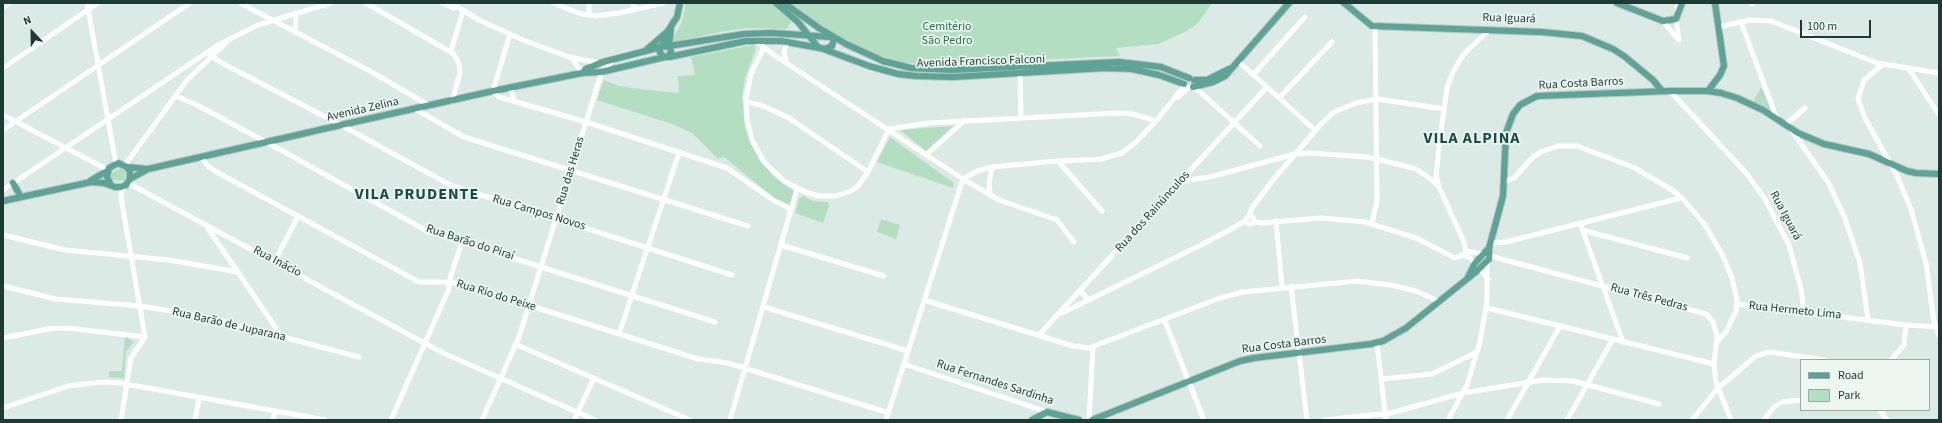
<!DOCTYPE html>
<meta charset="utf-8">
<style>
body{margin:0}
#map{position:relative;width:1942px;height:423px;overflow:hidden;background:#dceae5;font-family:"Source Sans 3",sans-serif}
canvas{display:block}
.frame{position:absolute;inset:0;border:4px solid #1d3a34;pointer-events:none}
.legend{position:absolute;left:1800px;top:359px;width:130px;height:52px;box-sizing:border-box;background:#edf7f2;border:1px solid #9aaba6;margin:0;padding:5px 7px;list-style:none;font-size:12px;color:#1d3a34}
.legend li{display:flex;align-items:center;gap:8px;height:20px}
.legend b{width:20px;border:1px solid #9aaba6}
.north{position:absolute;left:12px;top:12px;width:40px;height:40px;-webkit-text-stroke:3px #edf7f2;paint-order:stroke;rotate:338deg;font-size:11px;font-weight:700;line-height:16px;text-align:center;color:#1d3a34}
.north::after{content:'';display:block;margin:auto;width:14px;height:18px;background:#1d3a34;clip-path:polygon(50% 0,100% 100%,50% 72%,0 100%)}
.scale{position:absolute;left:1800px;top:20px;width:71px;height:18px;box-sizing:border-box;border:2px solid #1d3a34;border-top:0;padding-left:5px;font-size:12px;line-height:14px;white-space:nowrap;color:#1d3a34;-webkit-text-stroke:3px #edf7f2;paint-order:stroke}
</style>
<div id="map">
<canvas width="1942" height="423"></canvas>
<div class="frame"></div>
<ul class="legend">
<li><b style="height:5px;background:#5da496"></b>Road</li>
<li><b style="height:11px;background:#b3dec1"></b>Park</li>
</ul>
<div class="north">N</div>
<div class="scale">100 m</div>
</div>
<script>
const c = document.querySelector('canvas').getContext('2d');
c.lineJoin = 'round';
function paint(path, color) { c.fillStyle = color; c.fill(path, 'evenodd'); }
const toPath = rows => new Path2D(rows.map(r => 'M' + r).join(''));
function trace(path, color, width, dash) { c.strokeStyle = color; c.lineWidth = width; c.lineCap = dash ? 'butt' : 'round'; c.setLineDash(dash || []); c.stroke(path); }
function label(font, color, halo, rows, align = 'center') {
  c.font = font + ' "Source Sans 3",sans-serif'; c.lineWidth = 3.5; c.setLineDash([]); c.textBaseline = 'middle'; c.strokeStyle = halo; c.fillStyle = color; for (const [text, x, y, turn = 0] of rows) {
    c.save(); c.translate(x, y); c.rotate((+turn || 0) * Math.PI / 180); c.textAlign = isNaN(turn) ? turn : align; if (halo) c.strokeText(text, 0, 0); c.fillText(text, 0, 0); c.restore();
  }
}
const green = toPath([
 [686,3,770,3,788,17,791,23,786,29,749,28,725,31,675,42,672,40,682,22],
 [787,3,1212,3,1198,23,1185,32,1158,44,1116,48,1120,56,928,65,902,62,866,51,835,34],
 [754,45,756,49,745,78,742,95,745,127,751,144,759,159,773,176,794,191,790,205,777,200,724,157,718,159,692,133,672,124,597,100,604,80,619,86,647,90,679,93,678,76,695,75,691,57],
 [1761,87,1773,113,1753,102],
 [953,126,926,151,900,130],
 [890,137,954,183,953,188,877,162],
 [122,168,127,173,125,180,119,181,111,179,111,173],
 [803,196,813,201,828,202,829,206,823,223,795,213,799,199],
 [881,219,900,225,896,239,877,232],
 [125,336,134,342,126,351,124,378,109,377,109,371,122,371]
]);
const minor = toPath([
 [87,3,116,164],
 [240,3,370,71,430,106],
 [366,3,454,54,459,64,460,73,452,101],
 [442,3,454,8],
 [451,3,479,20,523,40,569,57,600,63],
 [553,3,581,14,597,16,619,13,664,3],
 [589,3,589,15],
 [633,3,634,10],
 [1676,3,1678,11],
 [1752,4,1752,3],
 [3,7,9,3],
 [1663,21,1678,40,1679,40,1676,19],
 [1741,22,1777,119],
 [1718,27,1750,20,1771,21,1877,63,1939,73],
 [295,32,296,13],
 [510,34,493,91,499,97,586,122,727,168,773,200,791,209],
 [756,41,774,55,963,179,999,200,1057,220,1074,242],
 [764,47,751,74,746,98,747,120,752,140,764,162,784,181,805,192,819,196,836,196,851,191,858,186,868,172,889,129,928,123,1119,113,1133,114,1156,121],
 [451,51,463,11],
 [207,52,220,62,341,125,450,185,732,275],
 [571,57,582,73],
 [1238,61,1315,130],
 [786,62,784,52,787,42],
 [1882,65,1864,80,1858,99,1865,118,1897,176,1911,209,1926,263,1934,322,1939,335],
 [3,68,98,3],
 [1020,69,1021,118],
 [1909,69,1939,115],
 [1253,75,1305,17],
 [1191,87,1199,91,1260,146],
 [511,88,514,101],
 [1670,91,1747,174,1765,199,1789,245,1801,289,1804,311],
 [176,96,199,106,277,148,427,231,715,322],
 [1178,97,1188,88],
 [1279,98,1332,42],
 [746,102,761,105,789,118,868,172],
 [415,109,464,137,748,226],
 [3,115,108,170],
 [1785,125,1805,108],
 [1790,128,1828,182,1844,216,1860,263,1868,319],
 [3,130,190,3],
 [926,155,964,121],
 [201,157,208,166,215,171,419,282,450,282,465,285,698,359,728,363,889,413],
 [1058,161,1102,211],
 [125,165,187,80,226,43],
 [963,179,977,171,992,167,1046,162,1101,159,1122,153,1136,142,1156,121,1185,85],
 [1181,181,1210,177,1295,154,1310,153,1367,157,1389,162,1416,169,1432,180,1439,187],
 [1503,182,1514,178,1533,157,1541,152,1558,146,1577,146,1635,168,1672,190,1683,199,1705,225,1723,256,1732,278,1737,300,1736,311,1726,332,1717,342],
 [128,183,443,353,595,420],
 [3,190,218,45,258,25,331,3],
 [990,195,989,183,992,167],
 '1246 220a4 4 0 1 1 8 0a4 4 0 1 1-8 0Z',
 [1249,216,1252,208,1273,180,1321,124,1334,112,1356,103,1377,99,1444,109],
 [1276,221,1282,287],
 [1253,222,1262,223,1321,218,1365,222,1416,238,1455,258,1463,255,1466,251],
 [1372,223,1377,201,1375,26],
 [1580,223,1623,342],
 [207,227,282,337],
 [1582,230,1687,258],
 [3,235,65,250,169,260,238,272],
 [1490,243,1506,242,1681,198],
 [781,245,884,276],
 [1466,251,1483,254,1706,314,1713,322,1717,336,1714,364,1716,382,1731,420],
 [1466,251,1464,242,1439,187,1436,176,1439,146,1447,88,1453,72,1463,55,1489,30],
 [1463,255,1470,258,1475,263],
 [275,261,298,216],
 [1480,269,1488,279],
 [3,286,56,299,140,306,183,313,218,320,359,357],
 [1291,286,1307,420],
 [1080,291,1089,300],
 [924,300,1073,346,1089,348,1220,298,1243,292,1357,281,1391,285,1416,291,1438,301],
 [1737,304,1906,325,1939,327],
 [764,307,908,351],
 [1487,308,1714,364],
 [1062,313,1199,246,1246,221],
 [1164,319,1204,420],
 [619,334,679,153],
 [1038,336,1267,87],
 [3,338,48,329,67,328,145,337],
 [1377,343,1386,420],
 [515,344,690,420],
 [1891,360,1904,345,1906,325],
 [904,364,1047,412],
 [1382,379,1432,374,1477,352],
 [3,408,68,386,103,382,120,383,325,420],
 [1880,410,1887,420],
 [121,420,131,358,145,337,121,197,123,186],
 [195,420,199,398],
 [273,420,275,411],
 [391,420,448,291,451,275,462,242],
 [482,420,519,337,602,71,613,60],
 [574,420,594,378],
 [730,420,797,189],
 [886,420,963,179],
 [1089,420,1093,347],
 [1324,420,1391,413,1463,393,1543,380,1573,381,1659,404],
 [1448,420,1467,385,1480,342,1487,301,1487,262],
 [1507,420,1560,326],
 [1567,420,1613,339],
 [1692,420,1718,388,1756,356,1769,352,1825,360],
 [1764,420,1774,407,1782,402,1801,400]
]);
const major = toPath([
 [776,3,798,22,818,47,869,66,898,74,916,76,953,77,1105,68,1132,69,1159,75,1184,84],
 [784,3,819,28,846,44,883,61,911,68,951,70,1119,62,1161,67,1189,78],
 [1344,3,1372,26,1541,32,1582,36,1613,49,1624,56,1653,80,1662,91],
 [1617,3,1663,21,1676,19,1682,3],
 [671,28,669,46,744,34,772,33,831,37],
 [645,51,667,32],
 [669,57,746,41,781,41,825,49,832,46,834,38],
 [582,73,586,69,600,63,607,61,661,47,669,46,671,51,669,57,662,56,659,50,661,47,663,43,666,34,677,17,680,3],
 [1194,80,1207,80,1229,69],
 [1193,87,1213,82,1225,76,1289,3],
 [1708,91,1720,75,1724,66,1715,3],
 [127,167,147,169],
 [130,179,148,169,341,125,493,91,582,73,601,72,665,57],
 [90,181,107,171],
 [13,183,21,197],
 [3,201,91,182,104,183,115,187,121,187,126,185,130,179,130,172,127,167,118,163,109,168,107,177,111,185],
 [1468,277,1475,263,1489,248],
 [1032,420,1047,412,1079,420],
 [1092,420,1240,361,1254,358,1371,344,1383,341,1406,328,1477,271,1489,259,1489,248,1503,196,1506,133,1513,114,1520,105,1537,96,1670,91,1708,91,1721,93,1737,98,1763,110,1798,133,1824,144,1869,154,1907,171,1916,173,1939,174]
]);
const streetNames = [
 ["Rua Iguará",1509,19,2],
 ["Avenida Francisco Falconi",981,62,-2],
 ["Rua Costa Barros",1581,84,-3],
 ["Avenida Zelina",363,110,-13],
 ["Rua das Heras",571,171,-73],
 ["Rua dos Rainúnculos",1153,212,-48],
 ["Rua Campos Novos",539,213,17],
 ["Rua Iguará",1785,216,62],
 ["Rua Barão do Piraí",470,243,18],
 ["Rua Inácio",277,262,28],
 ["Rua Rio do Peixe",496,296,17],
 ["Rua Três Pedras",1649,298,15],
 ["Rua Hermeto Lima",1795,311,6],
 ["Rua Barão de Juparana",229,325,13],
 ["Rua Costa Barros",1284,345,-7],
 ["Rua Fernandes Sardinha",995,383,18]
];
const parkNames = [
 ["Cemitério",947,27],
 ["São Pedro",947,41]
];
const districtNames = [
 ["VILA ALPINA",1472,139],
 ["VILA PRUDENTE",417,195]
];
paint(green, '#b3dec1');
trace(major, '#bbc4c2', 8);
trace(minor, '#fff', 5);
trace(major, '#5da496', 6);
label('12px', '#1d3a34', '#edf7f2', streetNames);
label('12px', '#247449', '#edf7f2', parkNames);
c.letterSpacing = '1px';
label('bold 16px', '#184d44', '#edf7f2', districtNames);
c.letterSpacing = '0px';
</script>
